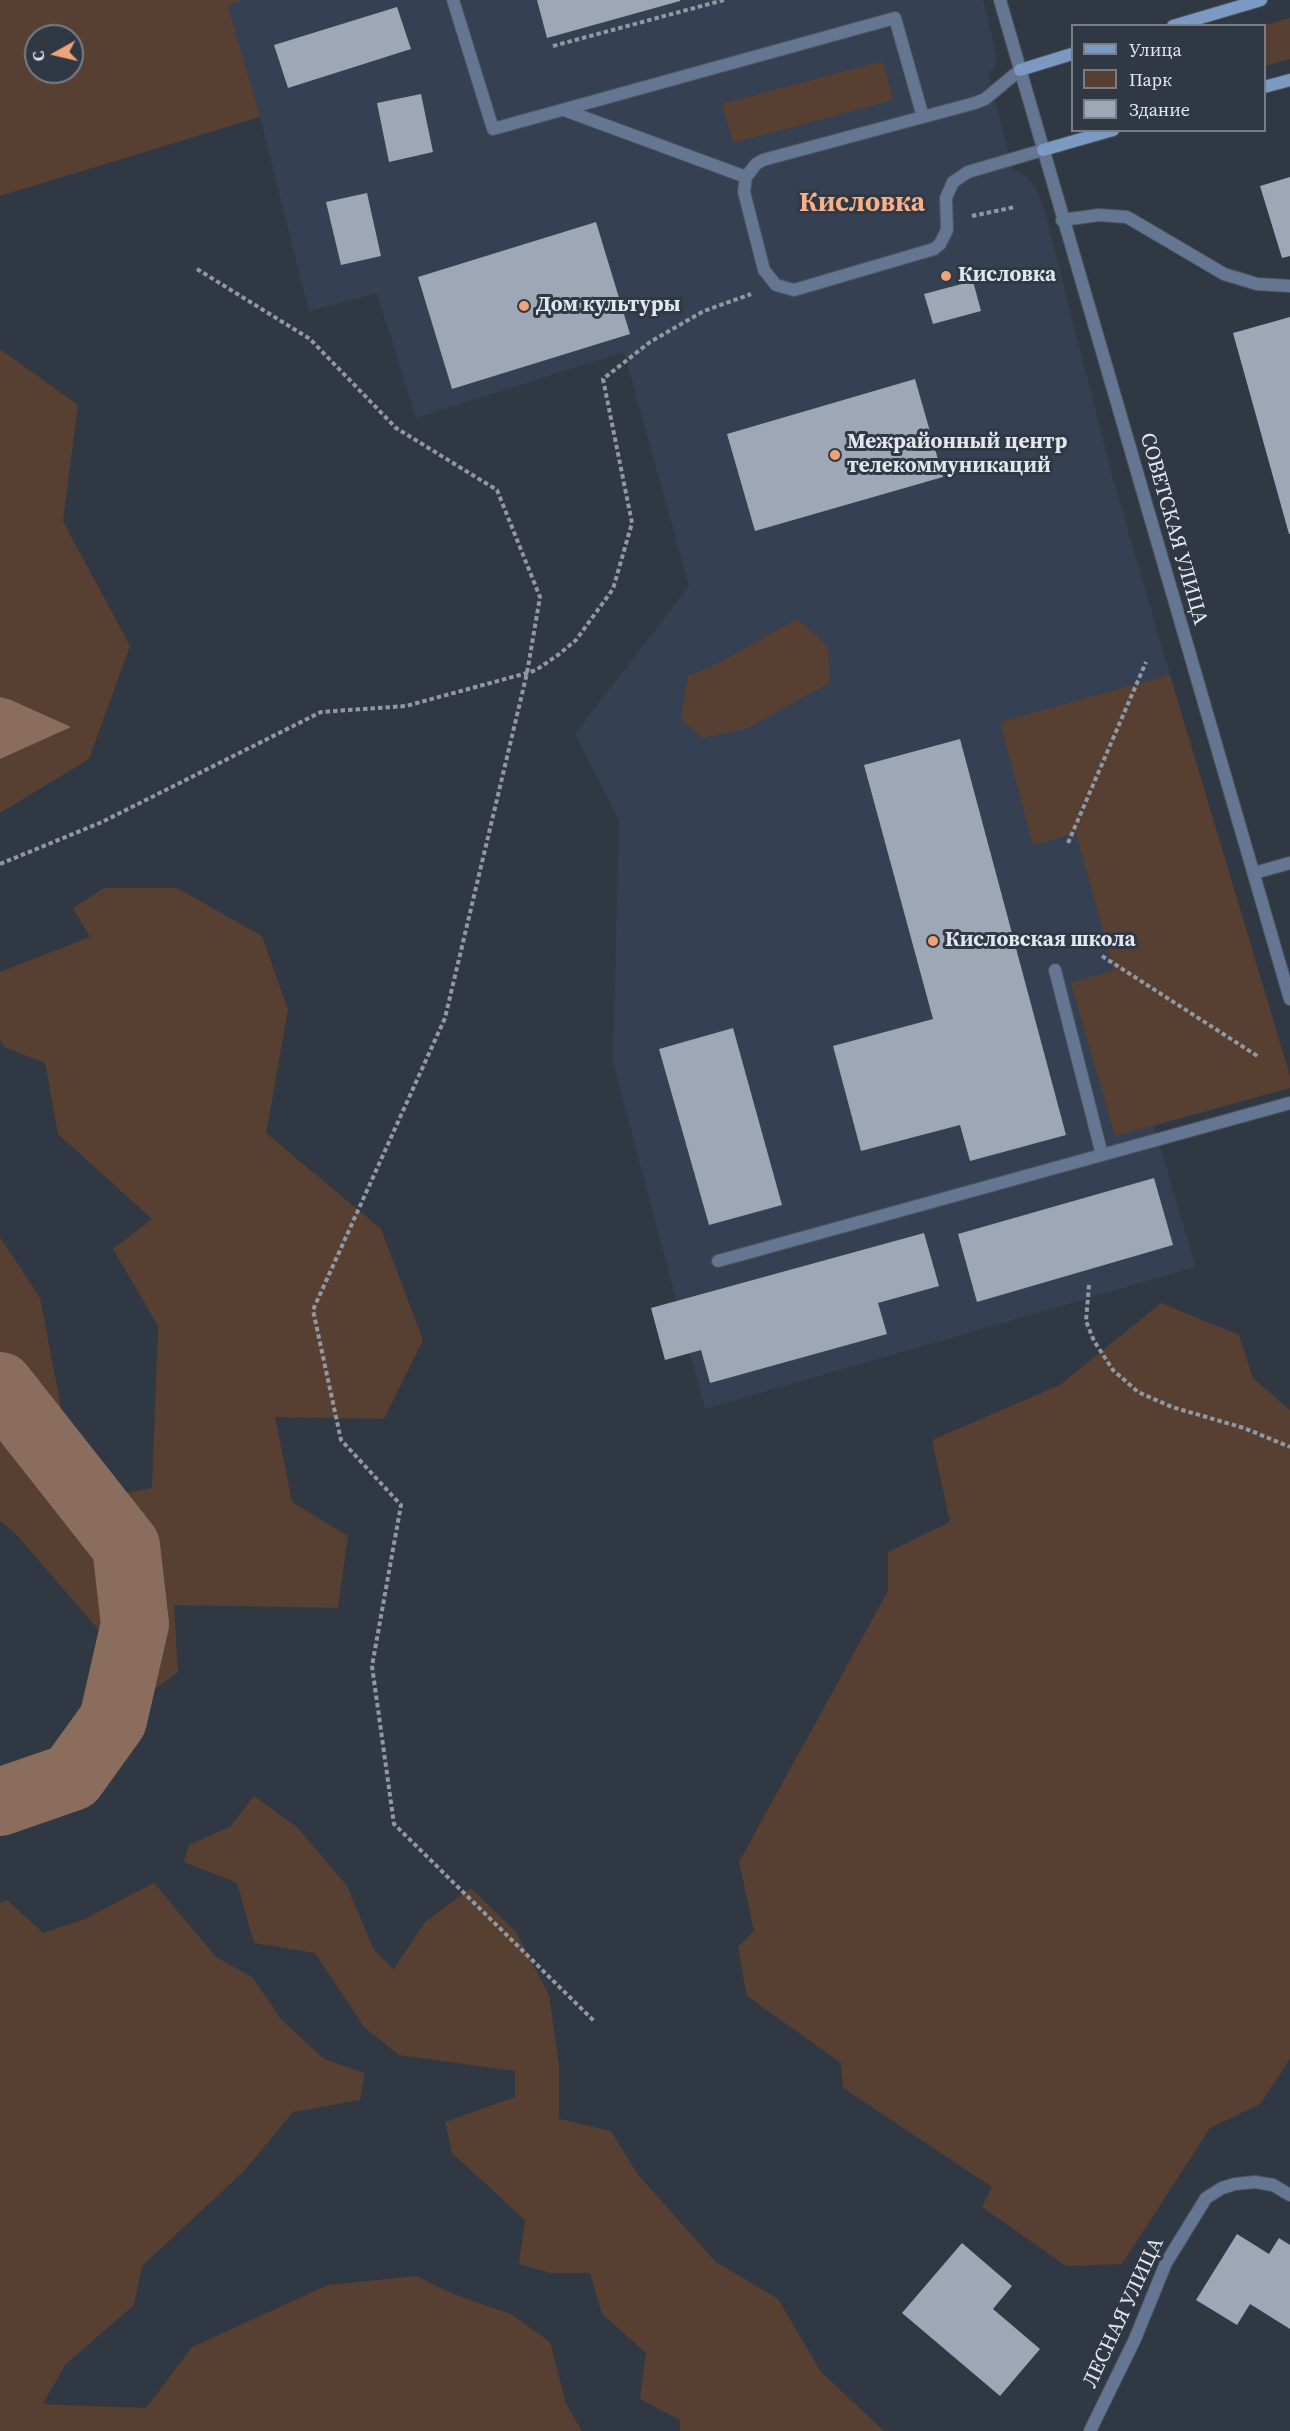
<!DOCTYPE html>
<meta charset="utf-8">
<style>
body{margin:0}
#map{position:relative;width:1290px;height:2431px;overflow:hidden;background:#303844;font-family:"Source Serif 4",serif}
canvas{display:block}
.legend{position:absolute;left:1071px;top:24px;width:195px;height:108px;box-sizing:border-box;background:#303844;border:2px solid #777e88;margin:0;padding:8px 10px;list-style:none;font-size:18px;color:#e1e7ef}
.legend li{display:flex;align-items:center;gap:12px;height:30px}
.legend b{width:30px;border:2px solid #777e88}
.north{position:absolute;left:24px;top:24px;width:60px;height:60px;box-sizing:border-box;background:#303844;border:2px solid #777e88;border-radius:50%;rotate:262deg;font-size:16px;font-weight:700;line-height:24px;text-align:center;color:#e1e7ef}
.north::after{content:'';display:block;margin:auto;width:21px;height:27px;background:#efa377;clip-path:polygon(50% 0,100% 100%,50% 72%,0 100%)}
</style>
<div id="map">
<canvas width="1290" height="2431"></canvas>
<ul class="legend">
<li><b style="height:8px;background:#7c99c3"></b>Улица</li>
<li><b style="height:16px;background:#573f32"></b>Парк</li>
<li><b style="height:16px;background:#9da7b5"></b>Здание</li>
</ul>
<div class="north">С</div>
</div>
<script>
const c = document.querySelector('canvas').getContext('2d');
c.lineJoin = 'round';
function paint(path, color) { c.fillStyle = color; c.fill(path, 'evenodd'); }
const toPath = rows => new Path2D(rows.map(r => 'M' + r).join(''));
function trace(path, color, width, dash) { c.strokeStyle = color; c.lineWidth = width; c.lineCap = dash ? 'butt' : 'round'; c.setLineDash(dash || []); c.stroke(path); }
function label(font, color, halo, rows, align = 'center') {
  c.font = font + ' "Source Serif 4",serif'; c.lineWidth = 6; c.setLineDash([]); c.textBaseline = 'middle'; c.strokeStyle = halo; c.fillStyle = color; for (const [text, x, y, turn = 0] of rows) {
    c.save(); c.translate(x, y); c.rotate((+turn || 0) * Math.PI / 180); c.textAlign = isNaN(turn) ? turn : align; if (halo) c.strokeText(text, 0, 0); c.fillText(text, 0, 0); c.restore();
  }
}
const built = toPath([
 [242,0,983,0,997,58,995,67,988,74,1013,169,1028,177,1036,189,1044,209,1112,475,1170,675,1290,1076,1290,1088,1154,1126,1196,1267,705,1409,613,1062,619,820,575,734,689,586,624,352,416,418,377,293,309,311,260,117,228,6]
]);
const green = toPath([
 [0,0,242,0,228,6,260,117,0,196],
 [36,36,72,36,72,72,36,72],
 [1290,18,1290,59,1265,66,1264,25],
 [883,61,893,100,733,143,722,104],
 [0,349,78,405,63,521,130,646,89,759,0,813],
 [797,619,828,646,829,683,748,728,703,738,681,719,688,676,717,664],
 [1170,675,1290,1076,1290,1088,1115,1136,1071,983,1114,970,1076,833,1033,845,1000,722],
 [104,888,177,888,262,936,288,1010,266,1133,381,1229,423,1340,384,1419,275,1417,292,1502,348,1536,338,1608,174,1605,178,1672,147,1695,130,1666,15,1533,0,1521,0,1237,40,1298,68,1443,104,1497,152,1488,158,1326,113,1249,152,1219,58,1134,45,1063,4,1047,0,1039,0,972,90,937,73,908],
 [1161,1303,1239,1335,1253,1378,1290,1410,1290,2059,1260,2104,1210,2128,1122,2264,1066,2266,982,2207,992,2187,843,2088,841,2063,747,1996,738,1947,754,1931,739,1862,888,1591,888,1552,950,1522,932,1440,1060,1385],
 [254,1796,297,1827,347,1886,374,1950,394,1969,425,1922,471,1888,516,1932,549,1995,559,2065,559,2119,611,2131,639,2176,716,2262,778,2299,821,2372,884,2431,680,2431,680,2420,640,2399,646,2353,602,2314,590,2273,550,2273,519,2264,525,2220,452,2153,445,2122,515,2097,515,2071,399,2055,364,2027,315,1953,254,1943,237,1883,184,1862,189,1845,231,1826],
 [154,1883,216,1957,252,1977,281,2019,324,2059,365,2073,360,2100,293,2112,244,2171,142,2266,134,2305,65,2365,43,2404,146,2408,192,2347,328,2285,416,2276,456,2295,511,2314,550,2342,566,2404,582,2431,0,2431,0,1903,7,1900,43,1933,85,1919]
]);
const water = toPath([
 [0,697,11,700,71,727,0,759]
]);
const river = toPath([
 [0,1386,126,1546,135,1624,113,1720,72,1777,0,1802]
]);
const building = toPath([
 [537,0,680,0,680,1,547,38],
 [397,7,411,49,288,88,274,45],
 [421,94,433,152,389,162,377,103],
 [1290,177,1290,256,1282,258,1260,186],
 [367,193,381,256,341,265,326,202],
 [596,222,630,334,452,389,418,277],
 [973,281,981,311,933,324,924,294],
 [1290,317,1290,534,1289,534,1233,333],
 [915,379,943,477,755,531,727,434],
 [960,739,1066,1135,970,1161,960,1125,861,1151,833,1046,933,1019,864,765],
 [733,1028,782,1205,709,1225,659,1049],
 [1154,1178,1173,1245,977,1302,958,1234],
 [924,1233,939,1286,878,1303,887,1334,710,1383,701,1350,665,1360,651,1308],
 [1237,2234,1269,2254,1279,2238,1290,2245,1290,2329,1250,2304,1237,2325,1196,2300],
 [962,2243,1012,2286,993,2309,1040,2349,1000,2396,902,2313]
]);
const path = toPath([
 [553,46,724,0],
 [972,216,1015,207],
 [197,269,310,339,396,428,497,490,540,597,527,673,445,1018,313,1310,341,1440,401,1505,372,1666,394,1824,595,2022],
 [1068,843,1146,662],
 [0,864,102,822,321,712,406,706,527,673,536,670,558,655,576,640,613,589,632,523,603,379,650,342,704,311,751,294],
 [1102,956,1259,1057],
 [1089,1285,1086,1321,1094,1341,1113,1370,1138,1392,1172,1407,1244,1428,1290,1447]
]);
const lane = toPath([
 [453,0,493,129,895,18,923,117],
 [1020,70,985,99,975,103,763,160,756,164,746,177,744,192,764,270,776,285,794,290,934,249,940,244,947,230,946,198,953,182,968,172,1043,150],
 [564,110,746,177],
 [1062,220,1099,215,1127,217,1224,274,1257,284,1290,286],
 [1254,873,1290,863],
 [1055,970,1102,1155],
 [718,1261,1290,1103]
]);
const street = toPath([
 [1000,0,1290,999],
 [1090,2431,1135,2339,1166,2263,1206,2198,1222,2188,1235,2184,1255,2182,1273,2185,1290,2195]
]);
const secondary = toPath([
 [1173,26,1261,0],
 [1020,70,1072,54],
 [1264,87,1290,80],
 [1043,150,1113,130]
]);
const markers = [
 [946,276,6,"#efa377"],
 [524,306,6,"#efa377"],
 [835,455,6,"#efa377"],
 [933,941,6,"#efa377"]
];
const poiNames = [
 ["Кисловка",958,276],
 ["Дом культуры",536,306],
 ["Межрайонный центр",847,443],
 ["телекоммуникаций",847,467],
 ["Кисловская школа",945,941]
];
const streetNames = [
 ["СОВЕТСКАЯ УЛИЦА",1173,529,74],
 ["ЛЕСНАЯ УЛИЦА",1124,2313,-65]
];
const districtNames = [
 ["Кисловка",862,204]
];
paint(built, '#354052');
paint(green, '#573f32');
paint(water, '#8a6d5d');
trace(river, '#8a6d5d', 68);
paint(building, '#9da7b5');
trace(lane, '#4c545f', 14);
trace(street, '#4c545f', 14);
trace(secondary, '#4c545f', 14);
trace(path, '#9198a2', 4, [4.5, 3]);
trace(lane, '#647691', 12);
trace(street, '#647691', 12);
trace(secondary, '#7c99c3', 12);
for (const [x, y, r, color] of markers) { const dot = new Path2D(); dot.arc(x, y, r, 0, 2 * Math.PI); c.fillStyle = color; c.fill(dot); trace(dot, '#303844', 2); }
label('bold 21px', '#e1e7ef', '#303844', poiNames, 'left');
label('21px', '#e1e7ef', '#303844', streetNames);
label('bold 27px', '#f7b087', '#303844', districtNames);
</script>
